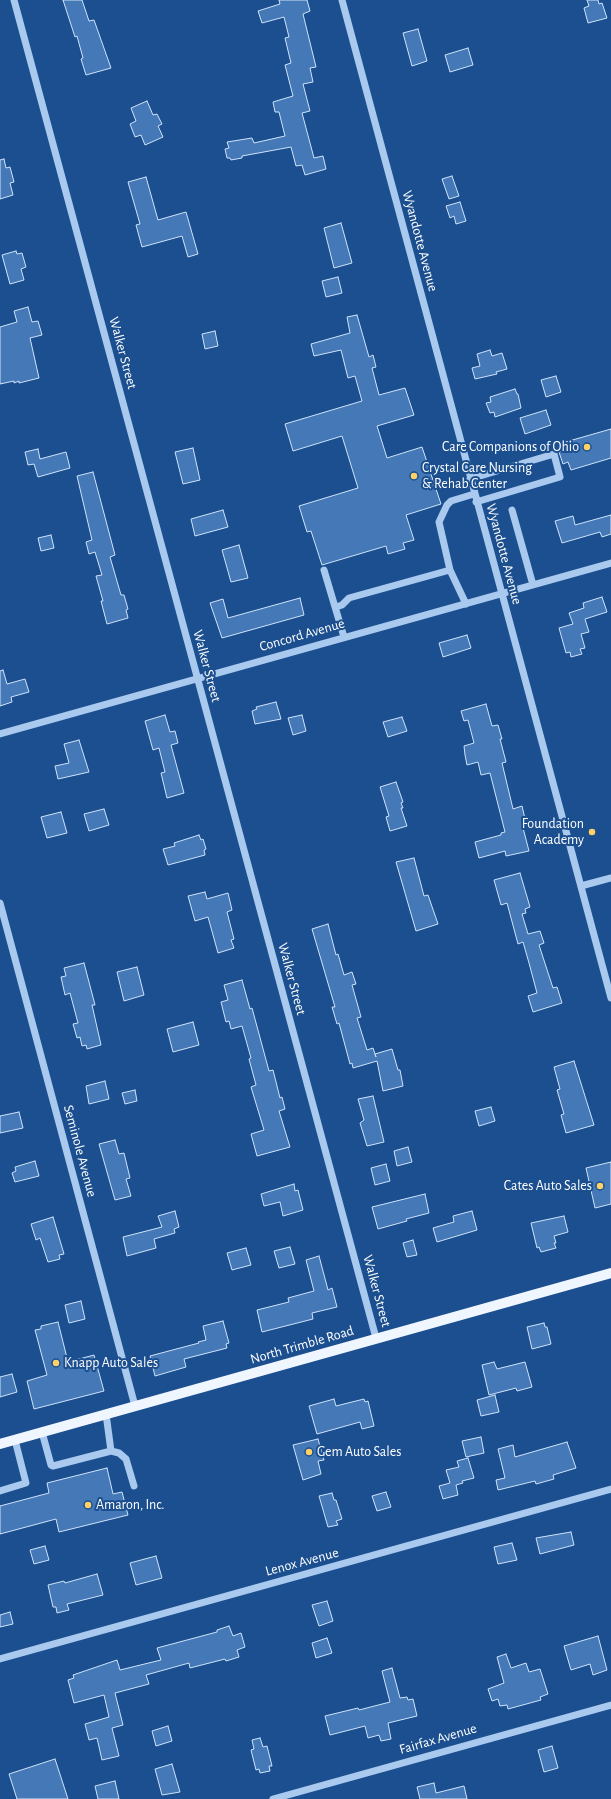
<!DOCTYPE html>
<style>
body{margin:0}
canvas{display:block;background:#1b4f8f}
</style>
<canvas width="611" height="1799"></canvas>
<script>
const c = document.querySelector('canvas').getContext('2d');
c.lineJoin = 'round';
function paint(path, color) { c.fillStyle = color; c.fill(path, 'evenodd'); }
const toPath = rows => new Path2D(rows.map(r => 'M' + r).join(''));
function trace(path, color, width, dash) { c.strokeStyle = color; c.lineWidth = width; c.lineCap = dash ? 'butt' : 'round'; c.setLineDash(dash || []); c.stroke(path); }
function label(font, color, halo, rows, align = 'center') {
  c.font = font + ' "Alegreya Sans",sans-serif'; c.lineWidth = 4; c.setLineDash([]); c.textBaseline = 'middle'; c.strokeStyle = halo; c.fillStyle = color; for (const [text, x, y, turn = 0] of rows) {
    c.save(); c.translate(x, y); c.rotate((+turn || 0) * Math.PI / 180); c.textAlign = isNaN(turn) ? turn : align; if (halo) c.strokeText(text, 0, 0); c.fillText(text, 0, 0); c.restore();
  }
}
const building = toPath([
 [63,0,82,0,89,21,94,20,111,68,86,75,81,59,83,58,77,36,75,37,63,0],
 [279,0,307,0,310,11,303,14,316,67,310,68,313,82,303,84,310,111,302,113,314,158,323,156,326,169,305,175,302,165,296,166,291,147,242,156,242,158,231,160,230,158,227,158,225,149,229,148,227,142,252,138,254,143,285,136,279,112,275,112,273,102,293,96,285,65,291,63,285,38,289,37,284,17,262,23,258,11,280,4,279,0],
 [587,0,598,0,599,4,602,3,607,18,588,23,584,8,589,6,587,0],
 [418,29,427,61,412,66,403,33,418,29],
 [468,48,473,65,450,72,445,55,468,48],
 [147,101,153,115,157,114,162,124,158,126,163,137,145,145,141,135,135,137,130,124,136,121,131,108,147,101],
 [4,159,6,168,10,167,14,182,10,183,13,195,0,199,0,160,4,159],
 [452,176,459,196,449,199,442,179,452,176],
 [146,177,158,220,186,212,198,254,188,257,182,236,142,247,136,225,140,224,128,182,146,177],
 [460,202,466,221,456,224,454,216,450,218,446,206,460,202],
 [341,223,352,263,334,268,324,228,341,223],
 [16,251,17,254,22,253,26,267,21,269,24,280,10,284,2,255,16,251],
 [338,277,342,293,326,297,322,281,338,277],
 [28,307,32,322,38,321,42,335,30,338,39,378,19,383,19,381,14,383,14,381,0,384,0,327,17,322,14,311,28,307],
 [357,315,369,357,373,355,376,367,372,368,379,395,405,388,414,415,377,426,387,458,422,447,441,504,406,515,414,540,403,543,405,549,388,554,386,546,322,565,311,531,307,532,299,506,358,488,342,436,293,451,285,424,362,401,355,376,348,378,341,350,314,356,311,344,350,333,347,317,357,315],
 [215,331,218,346,205,349,202,334,215,331],
 [490,350,492,356,502,353,507,369,496,372,497,374,475,379,472,368,480,366,477,354,490,350],
 [556,376,561,392,546,397,541,380,556,376],
 [515,389,517,394,518,394,521,408,495,417,494,412,490,413,486,403,491,402,490,397,515,389],
 [546,410,551,425,525,434,520,418,546,410],
 [611,429,611,458,571,470,568,462,563,464,559,452,565,450,562,443,611,429],
 [193,448,200,480,183,484,175,452,193,448],
 [38,449,40,459,66,452,70,468,38,477,34,464,28,465,25,452,38,449],
 [93,472,115,555,110,557,121,595,124,595,128,609,126,610,128,618,107,624,101,601,103,601,96,576,102,575,95,552,89,554,86,542,92,540,77,476,93,472],
 [223,510,228,527,195,536,191,519,223,510],
 [611,515,611,534,602,537,600,532,562,543,555,521,573,516,575,525,611,515],
 [51,535,54,548,41,551,38,538,51,535],
 [239,545,248,578,231,582,222,550,239,545],
 [602,597,607,612,585,619,589,632,581,634,585,648,580,649,582,654,571,657,570,652,566,653,559,628,573,624,569,613,584,608,583,603,602,597],
 [300,598,304,615,222,638,210,603,223,599,228,618,300,598],
 [467,635,471,648,443,657,439,643,467,635],
 [3,670,7,684,25,679,29,692,11,697,12,702,0,706,0,671,3,670],
 [276,702,281,719,255,724,252,711,257,709,256,707,276,702],
 [486,704,492,726,498,725,502,739,500,739,506,762,502,763,513,809,522,806,526,823,522,824,529,851,506,856,505,851,479,858,475,842,501,835,501,833,505,832,490,773,481,775,478,762,467,765,465,755,464,746,474,743,468,720,464,721,461,711,486,704],
 [165,715,170,732,175,731,178,743,171,745,184,793,167,798,161,773,165,772,159,748,153,750,145,721,165,715],
 [302,715,306,731,293,735,288,718,302,715],
 [402,717,407,731,388,737,383,722,402,717],
 [79,740,89,772,58,779,55,766,69,763,64,744,79,740],
 [396,782,403,802,401,803,403,808,401,808,407,826,390,831,386,817,389,816,380,787,396,782],
 [104,809,109,825,89,831,84,814,104,809],
 [61,812,67,833,47,838,41,817,61,812],
 [199,835,201,840,203,839,206,849,204,850,205,855,168,865,163,849,175,846,174,843,199,835],
 [414,858,424,896,428,895,438,924,416,931,396,862,414,858],
 [520,873,530,907,525,909,526,913,522,914,528,934,540,931,544,943,539,945,553,988,557,987,562,1003,533,1012,528,996,537,993,529,963,523,942,518,944,507,903,501,905,494,880,520,873],
 [205,892,207,899,228,893,232,910,227,912,234,939,231,940,234,948,218,953,208,917,195,921,188,896,205,892],
 [328,924,336,955,338,954,344,975,352,972,356,984,352,985,361,1017,357,1018,367,1050,373,1048,376,1057,375,1054,392,1049,398,1070,400,1070,403,1086,383,1091,377,1061,353,1068,352,1063,350,1064,339,1023,337,1024,332,1007,335,1007,312,929,328,924],
 [84,963,95,1005,92,1005,101,1045,87,1049,86,1045,82,1046,80,1037,77,1038,73,1024,78,1023,70,993,65,995,61,977,66,976,64,968,84,963],
 [137,967,144,995,124,1001,117,972,137,967],
 [242,980,250,1009,252,1008,269,1071,273,1070,280,1098,282,1097,285,1109,279,1111,290,1147,257,1156,251,1134,264,1130,251,1087,256,1085,249,1059,251,1058,242,1026,231,1029,229,1021,226,1022,221,1002,228,1000,224,985,242,980],
 [193,1022,199,1045,173,1052,167,1029,193,1022],
 [574,1061,594,1125,566,1133,561,1115,564,1114,557,1090,560,1089,554,1067,574,1061],
 [105,1081,109,1099,89,1104,86,1086,105,1081],
 [135,1090,137,1101,125,1104,122,1093,135,1090],
 [373,1096,384,1142,367,1146,360,1123,364,1120,358,1099,373,1096],
 [491,1107,495,1121,479,1126,475,1111,491,1107],
 [19,1112,23,1128,0,1133,0,1116,19,1112],
 [115,1140,119,1154,124,1153,130,1178,126,1179,131,1196,115,1200,99,1144,115,1140],
 [408,1147,412,1162,397,1166,394,1151,408,1147],
 [35,1161,39,1176,15,1182,12,1173,16,1171,15,1167,35,1161],
 [611,1162,611,1204,595,1208,586,1168,611,1162],
 [386,1164,390,1181,375,1185,371,1168,386,1164],
 [294,1184,295,1191,298,1190,303,1210,283,1216,280,1202,264,1206,261,1194,294,1184],
 [425,1194,429,1213,406,1219,407,1221,378,1229,372,1207,425,1194],
 [175,1211,179,1227,174,1229,175,1233,154,1239,156,1248,127,1256,123,1237,162,1227,158,1216,175,1211],
 [472,1211,477,1230,437,1242,433,1228,454,1222,453,1216,472,1211],
 [564,1216,568,1232,554,1236,556,1243,554,1243,556,1248,541,1252,539,1247,537,1248,531,1223,564,1216],
 [53,1217,64,1254,59,1255,60,1259,48,1262,40,1238,36,1240,31,1224,53,1217],
 [413,1240,417,1255,407,1257,403,1243,413,1240],
 [290,1247,295,1264,279,1268,274,1251,290,1247],
 [246,1248,251,1265,232,1270,227,1253,246,1248],
 [319,1256,328,1290,332,1288,337,1307,312,1313,313,1319,262,1332,257,1310,289,1302,288,1298,314,1291,306,1260,319,1256],
 [81,1301,85,1319,69,1323,65,1305,81,1301],
 [223,1321,229,1343,226,1344,227,1348,184,1359,186,1367,155,1376,150,1356,199,1343,198,1342,206,1340,203,1326,223,1321],
 [58,1322,68,1362,94,1355,104,1391,34,1409,27,1381,47,1375,35,1330,41,1329,41,1326,58,1322],
 [544,1323,545,1327,547,1327,551,1344,532,1349,527,1327,544,1323],
 [494,1362,497,1369,525,1362,532,1387,517,1391,516,1388,489,1395,482,1365,494,1362],
 [12,1374,17,1392,0,1397,0,1377,12,1374],
 [495,1395,499,1412,481,1416,477,1400,495,1395],
 [334,1399,336,1406,364,1399,365,1402,368,1401,374,1426,362,1429,360,1422,317,1434,309,1406,334,1399],
 [481,1437,484,1453,466,1457,462,1441,481,1437],
 [318,1439,324,1460,318,1461,321,1474,303,1480,293,1445,318,1439],
 [567,1442,576,1468,553,1475,554,1479,536,1484,535,1481,498,1490,496,1480,505,1478,498,1449,513,1445,515,1457,567,1442],
 [468,1458,474,1478,462,1481,463,1483,456,1485,458,1495,443,1499,439,1486,450,1483,446,1470,459,1467,457,1461,468,1458],
 [107,1468,113,1494,122,1492,128,1515,59,1532,56,1519,0,1534,0,1506,49,1493,47,1483,107,1468],
 [386,1492,391,1507,377,1511,372,1496,386,1492],
 [332,1493,334,1500,336,1500,342,1519,336,1521,338,1525,328,1527,319,1496,332,1493],
 [571,1532,574,1545,540,1554,536,1538,571,1532],
 [512,1543,517,1560,498,1564,494,1547,512,1543],
 [45,1546,49,1560,34,1564,30,1550,45,1546],
 [156,1556,162,1578,136,1585,130,1563,156,1556],
 [97,1574,103,1595,67,1604,69,1610,57,1613,56,1607,53,1607,48,1585,64,1581,65,1583,97,1574],
 [327,1601,333,1621,319,1626,312,1605,327,1601],
 [10,1612,13,1624,0,1627,0,1615,10,1612],
 [229,1626,233,1636,241,1633,245,1647,237,1650,239,1657,226,1661,225,1659,190,1668,189,1663,146,1675,149,1684,115,1693,123,1725,112,1728,119,1756,102,1760,97,1738,89,1740,85,1724,109,1717,104,1695,74,1703,68,1680,74,1678,73,1675,117,1660,120,1670,161,1660,157,1648,217,1632,217,1630,229,1626],
 [598,1636,607,1670,593,1675,590,1664,571,1670,564,1646,598,1636],
 [327,1638,332,1653,316,1658,312,1643,327,1638],
 [506,1654,511,1668,526,1663,529,1672,540,1669,548,1694,540,1697,541,1700,508,1709,507,1705,500,1706,498,1699,492,1701,488,1689,504,1683,497,1657,506,1654],
 [392,1668,400,1698,407,1697,408,1700,413,1699,417,1716,388,1723,391,1739,381,1741,379,1735,368,1738,365,1726,330,1735,325,1716,358,1708,359,1710,390,1702,382,1671,392,1668],
 [168,1726,172,1741,156,1746,152,1731,168,1726],
 [260,1738,263,1747,267,1746,272,1766,269,1766,270,1771,260,1773,259,1769,256,1770,251,1750,254,1749,252,1740,260,1738],
 [552,1746,558,1768,544,1772,538,1750,552,1746],
 [55,1759,68,1799,17,1799,9,1774,55,1759],
 [172,1764,180,1792,162,1795,155,1769,172,1764],
 [115,1781,119,1799,98,1799,95,1786,115,1781],
 [434,1783,436,1793,464,1786,467,1799,420,1799,417,1787,434,1783]
]);
const minor = toPath([
 [14,0,376,1338],
 [342,0,611,998],
 [470,479,554,454,560,477,476,502],
 [512,510,533,585],
 [324,570,344,637],
 [466,604,450,570,439,522,447,505,451,501,474,494],
 [336,607,342,605,349,598,450,570],
 [0,734,611,563],
 [581,886,611,878],
 [0,903,135,1406],
 [106,1414,111,1451,119,1453,126,1459,134,1486],
 [42,1432,51,1465,53,1466,111,1451],
 [0,1491,26,1483,15,1440],
 [0,1659,611,1489],
 [273,1799,611,1705]
]);
const major = toPath([
 [0,1444,611,1273]
]);
const markers = [
 [587,447,4,"#ffd166"],
 [414,476,4,"#ffd166"],
 [592,832,4,"#ffd166"],
 [600,1186,4,"#ffd166"],
 [56,1363,4,"#ffd166"],
 [309,1452,4,"#ffd166"],
 [88,1505,4,"#ffd166"]
];
const streetNames = [
 ["Wyandotte Avenue",420,241,75],
 ["Walker Street",123,353,75],
 ["Wyandotte Avenue",504,554,75],
 ["Concord Avenue",302,635,-16],
 ["Walker Street",207,666,75],
 ["Walker Street",292,979,75],
 ["Seminole Avenue",80,1151,75],
 ["Walker Street",377,1291,75],
 ["North Trimble Road",302,1345,-16],
 ["Lenox Avenue",302,1562,-15],
 ["Fairfax Avenue",438,1739,-16]
];
const poiNames = [
 ["Care Companions of Ohio",579,447,"right"],
 ["Crystal Care Nursing",422,468],
 ["& Rehab Center",422,484],
 ["Foundation",584,824,"right"],
 ["Academy",584,840,"right"],
 ["Cates Auto Sales",592,1186,"right"],
 ["Knapp Auto Sales",64,1363],
 ["Gem Auto Sales",317,1452],
 ["Amaron, Inc.",96,1505]
];
paint(building, '#4478b7');
trace(building, '#cfe3fa', 1);
trace(minor, '#a9c9ee', 7);
trace(major, '#f0f6ff', 10);
for (const [x, y, r, color] of markers) { const dot = new Path2D(); dot.arc(x, y, r, 0, 2 * Math.PI); c.fillStyle = color; c.fill(dot); trace(dot, '#1b4f8f', 1.5); }
label('14px', '#fff', '#1b4f8f', streetNames);
label('14px', '#fff', '#1b4f8f', poiNames, 'left');
</script>
